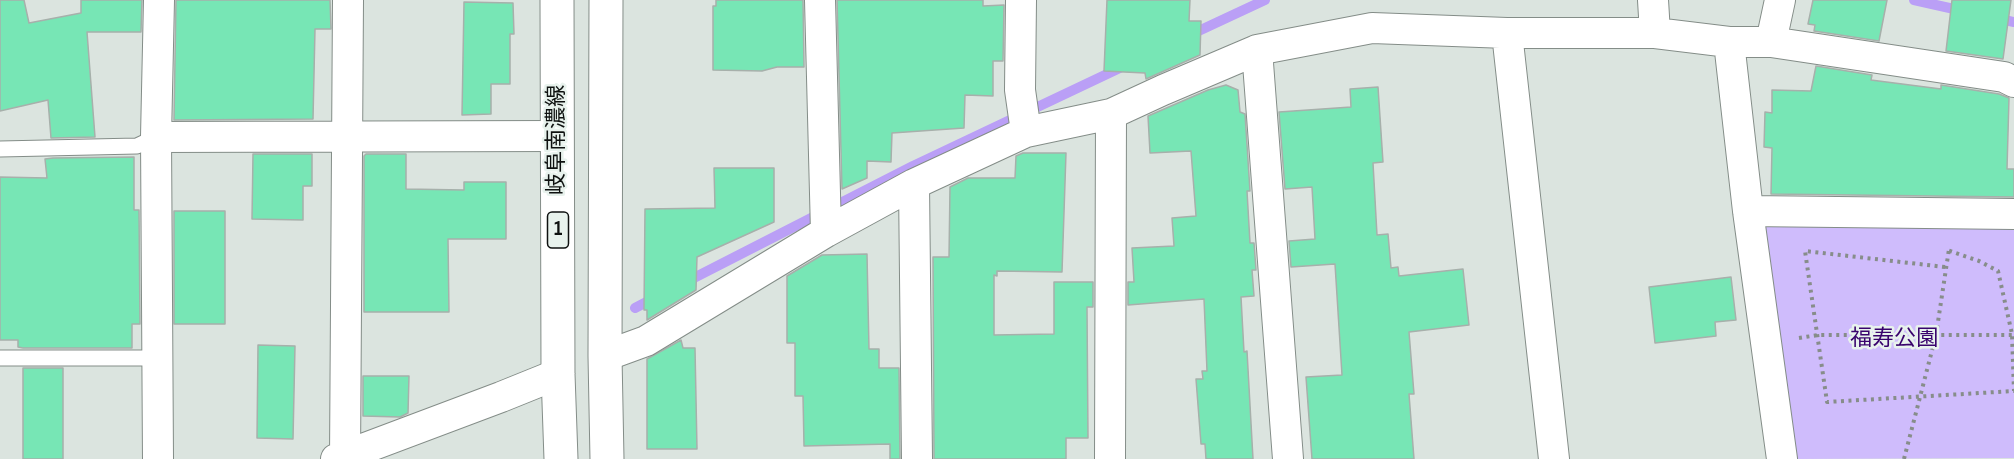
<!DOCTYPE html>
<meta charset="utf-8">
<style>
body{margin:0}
canvas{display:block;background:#dbe4df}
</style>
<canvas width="2014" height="459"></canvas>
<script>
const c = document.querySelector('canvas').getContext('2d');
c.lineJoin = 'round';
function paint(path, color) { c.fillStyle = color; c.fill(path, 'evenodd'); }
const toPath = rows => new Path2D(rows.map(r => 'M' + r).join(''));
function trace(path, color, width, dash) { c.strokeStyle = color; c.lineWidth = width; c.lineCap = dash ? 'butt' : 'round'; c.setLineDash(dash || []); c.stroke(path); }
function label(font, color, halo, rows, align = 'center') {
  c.font = font + ' "Sofia Sans Condensed","Noto Sans JP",sans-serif'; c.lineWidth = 5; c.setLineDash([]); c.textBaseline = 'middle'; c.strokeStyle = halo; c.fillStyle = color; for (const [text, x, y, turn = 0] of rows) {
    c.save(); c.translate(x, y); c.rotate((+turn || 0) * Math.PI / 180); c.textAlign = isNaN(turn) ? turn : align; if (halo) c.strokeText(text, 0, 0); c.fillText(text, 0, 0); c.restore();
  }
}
const green = toPath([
 [1756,217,2014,219,2014,458,1790,459]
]);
const stream = toPath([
 [1914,0,1963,11],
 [1996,18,2014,22],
 [1190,35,1265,0],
 [684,283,913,166,1124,66],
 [635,308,656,297]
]);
const building = toPath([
 [0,0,24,0,29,23,81,13,81,0,142,0,141,32,87,32,95,137,51,138,48,100,0,111,0,0],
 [176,0,330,0,331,29,315,29,313,119,174,120,176,0],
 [716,0,803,0,804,67,777,67,762,71,713,70,713,6,716,6,716,0],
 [837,0,983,0,983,6,1004,5,1003,61,993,61,993,96,965,95,964,128,892,133,891,162,867,161,867,178,842,189,837,0],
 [1107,0,1190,0,1189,21,1201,21,1200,55,1146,79,1145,73,1104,71,1107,0],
 [1813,0,1887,0,1879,41,1814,31,1815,25,1808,24,1813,0],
 [1952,0,2011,0,2003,59,1946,51,1952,0],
 [464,2,513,3,514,34,510,34,510,84,491,84,491,114,462,115,464,2],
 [1816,66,1872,75,1871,80,1941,89,1941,85,1999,94,2009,98,2007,169,2014,169,2014,197,1771,194,1772,148,1764,147,1765,112,1772,113,1772,90,1811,91,1816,66],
 [1226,85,1238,90,1240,112,1245,114,1250,191,1247,191,1250,243,1254,243,1256,270,1252,270,1254,296,1241,297,1244,352,1247,351,1253,459,1206,459,1205,444,1201,444,1196,379,1203,379,1202,371,1207,371,1204,299,1128,305,1128,282,1134,282,1132,248,1174,246,1172,218,1196,216,1191,151,1150,153,1148,116,1208,90,1226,85],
 [1378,87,1383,162,1373,163,1377,235,1388,234,1391,268,1398,267,1399,276,1463,269,1469,325,1409,332,1414,394,1409,394,1414,459,1312,459,1306,377,1342,375,1335,264,1291,267,1289,241,1315,239,1312,187,1285,189,1279,112,1351,107,1350,89,1378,87],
 [1023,153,1066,153,1062,272,997,271,997,276,994,275,994,335,1054,334,1054,282,1093,282,1093,307,1087,307,1088,438,1066,438,1066,459,934,459,933,257,949,257,950,187,968,178,1015,178,1016,156,1023,153],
 [253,154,312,154,312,186,303,186,303,220,252,219,253,154],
 [366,154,406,154,406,189,464,190,464,182,506,182,506,239,448,239,449,312,364,312,364,156,366,154],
 [134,157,134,210,139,210,140,324,132,324,132,348,23,348,18,347,18,340,0,340,0,177,47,178,45,159,53,158,134,157],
 [714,168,774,168,774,222,697,257,696,290,647,320,647,310,644,310,645,209,715,208,714,168],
 [174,211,225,211,225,324,174,324,174,211],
 [867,254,869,349,879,349,879,368,899,368,900,459,890,459,890,444,804,446,803,396,795,396,795,343,787,343,787,276,822,255,867,254],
 [1731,277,1736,320,1715,322,1716,336,1655,343,1649,287,1731,277],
 [681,340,683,348,695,348,697,449,647,449,647,359,681,340],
 [258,345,295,346,293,439,257,438,258,345],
 [23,368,63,368,63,459,23,459,23,368],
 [363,376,409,376,408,413,400,417,363,416,363,376]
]);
const path = toPath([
 [1945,267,1805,251,1827,402,2014,391,2012,334,1998,271,1979,261,1947,250],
 [1799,338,1818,335,2013,335],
 [1904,459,1936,335,1949,249]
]);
const service = toPath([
 [0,149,137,146,156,137],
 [0,358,159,358]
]);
const minor = toPath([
 [820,0,826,232],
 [1021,0,1020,90,1026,132],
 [1653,0,1655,33],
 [1507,33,1554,459],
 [1729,42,1748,211,1782,459],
 [1771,42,1780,0],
 [1257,50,1288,459],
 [156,137,557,136],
 [914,184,917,459],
 [1748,211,2014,214],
 [605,356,646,341,826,232,914,184,1026,132,1111,114,1163,90,1257,50,1372,28,1507,33,1655,33,1729,42,1771,42,2004,77,2014,82],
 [158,459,156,137,159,0],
 [336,459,501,397,558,374],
 [345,459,348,0],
 [1110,459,1111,114]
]);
const primary = toPath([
 [557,0,558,374,561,459],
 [606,0,605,356,607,459]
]);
const shields = [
 [558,230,21]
];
const shieldNames = [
 ["1",558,230]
];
const streetNames = [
 ["岐阜南濃線",557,140,-90]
];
const parkNames = [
 ["福寿公園",1894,339]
];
paint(green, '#cfbcfc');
trace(stream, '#ba9ff6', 10);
paint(building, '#77e6b5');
trace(building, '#a7b0ab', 1.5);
trace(service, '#848d88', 17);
trace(minor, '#848d88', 32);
trace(primary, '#848d88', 35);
trace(path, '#878d8a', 4, [3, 4.5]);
trace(service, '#fff', 15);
trace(minor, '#fff', 30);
trace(primary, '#fff', 33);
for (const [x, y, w] of shields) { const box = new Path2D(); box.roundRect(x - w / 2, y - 18, w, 36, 4.5); c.fillStyle = '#e8f2ed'; c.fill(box); trace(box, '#0e1110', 1.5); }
label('bold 21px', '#0e1110', null, shieldNames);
label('22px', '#0e1110', '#e8f2ed', streetNames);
label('22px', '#39036d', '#e8f2ed', parkNames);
</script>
